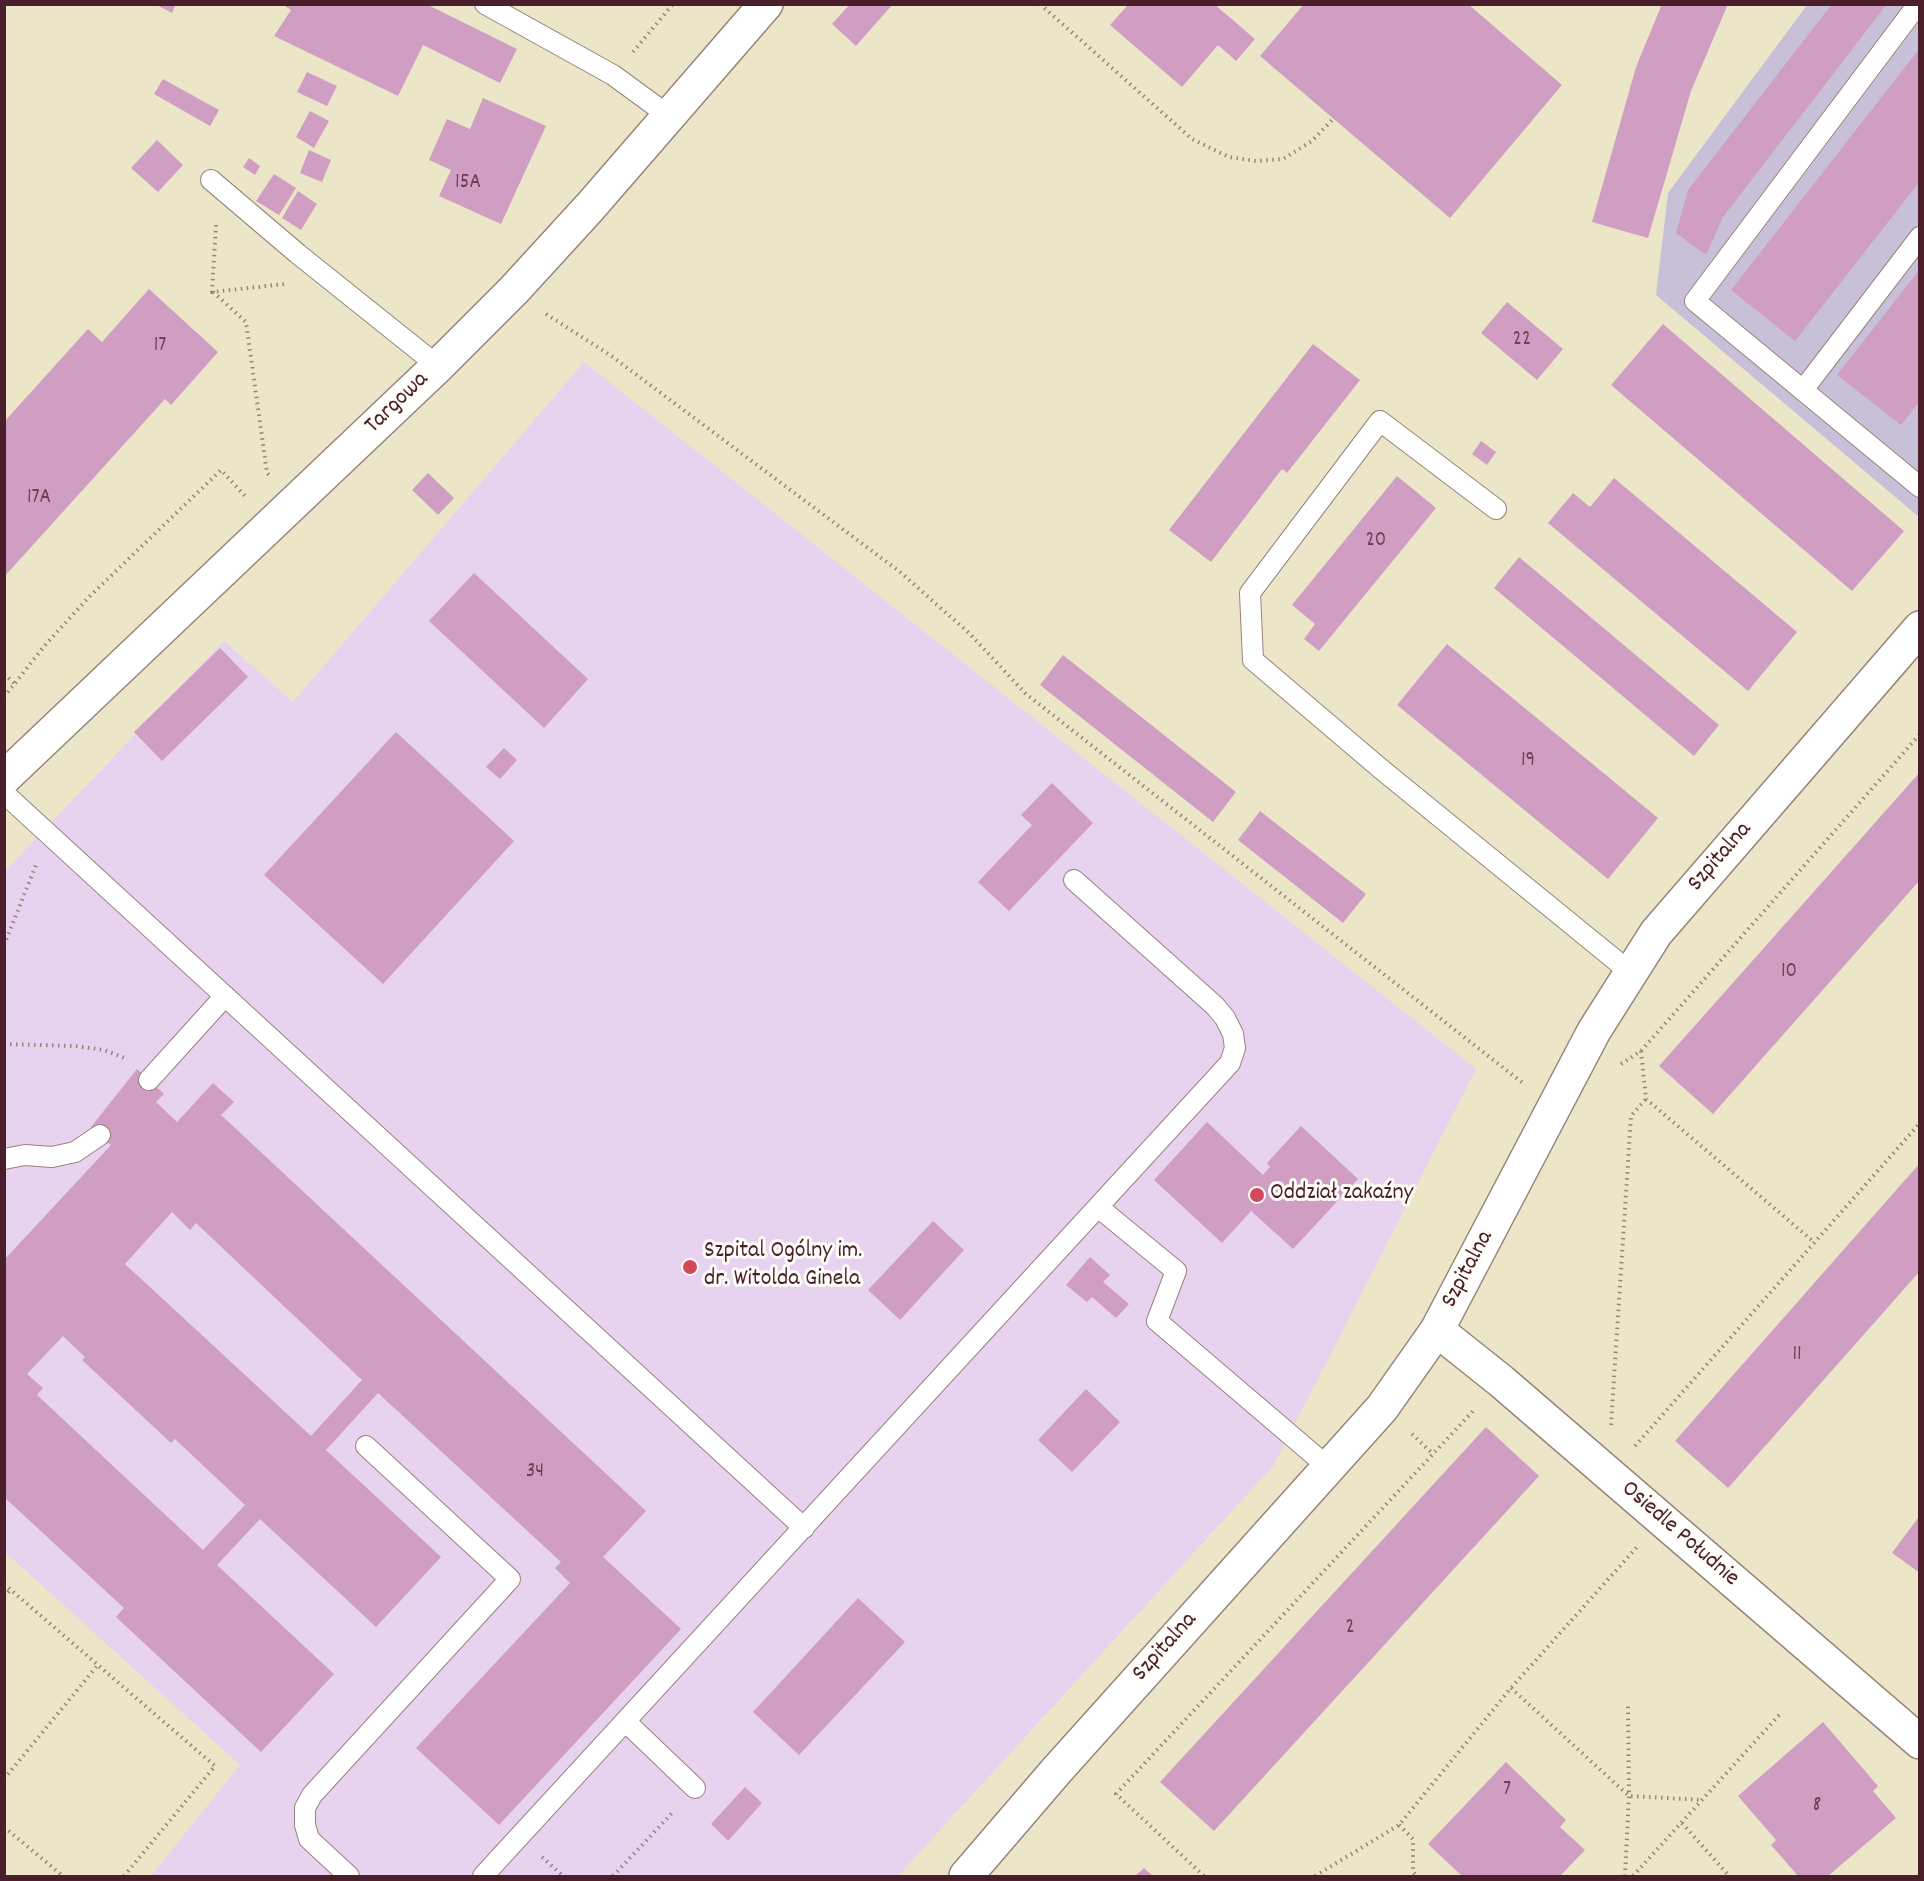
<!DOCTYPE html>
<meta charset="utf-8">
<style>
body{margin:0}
#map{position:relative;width:1924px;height:1881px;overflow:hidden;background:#ece6c9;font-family:Dekko,sans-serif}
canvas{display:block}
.frame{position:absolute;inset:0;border:6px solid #4a1f2b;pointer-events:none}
</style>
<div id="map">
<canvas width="1924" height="1881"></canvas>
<div class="frame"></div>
</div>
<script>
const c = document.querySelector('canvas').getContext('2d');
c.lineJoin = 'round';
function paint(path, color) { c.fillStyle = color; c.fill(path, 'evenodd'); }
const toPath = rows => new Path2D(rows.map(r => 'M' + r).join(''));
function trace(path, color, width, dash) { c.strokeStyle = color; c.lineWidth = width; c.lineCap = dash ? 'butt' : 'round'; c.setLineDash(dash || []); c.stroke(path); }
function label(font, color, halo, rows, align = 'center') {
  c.font = font + ' Dekko,sans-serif'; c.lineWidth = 6; c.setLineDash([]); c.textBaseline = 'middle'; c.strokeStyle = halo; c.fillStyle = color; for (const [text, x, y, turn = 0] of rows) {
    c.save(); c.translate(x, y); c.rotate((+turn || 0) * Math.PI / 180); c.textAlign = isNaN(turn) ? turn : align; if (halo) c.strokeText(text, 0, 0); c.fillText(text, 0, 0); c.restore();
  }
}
const built = toPath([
 [584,362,1476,1069,1274,1465,898,1876,151,1876,240,1765,5,1552,5,871,224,641,293,702]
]);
const industrial = toPath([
 [1807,5,1919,5,1919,517,1656,295,1668,193]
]);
const building = toPath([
 [155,4,176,4,172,13],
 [282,4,426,4,517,49,500,83,423,45,398,96,274,36,291,10],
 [850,4,893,4,856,46,832,24],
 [1125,4,1214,4,1255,39,1236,61,1218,45,1182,87,1110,25,1127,6],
 [1304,4,1468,4,1562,85,1450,218,1260,56],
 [1662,4,1728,4,1691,91,1648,238,1592,222,1636,67],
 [1832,4,1887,4,1723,217,1706,255,1676,233,1688,190],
 [1920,48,1920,181,1795,341,1731,290],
 [307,72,337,86,327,106,297,92],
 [163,79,219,110,210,126,154,94],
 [483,98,546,126,501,224,439,196,451,170,429,160,447,119,470,129],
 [310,111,329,121,314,148,296,137],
 [157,140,183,165,158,192,131,168],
 [309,150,331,160,322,182,300,173],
 [249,158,260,166,255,175,243,167],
 [274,174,296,188,279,215,256,201],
 [298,191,317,204,301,230,282,218],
 [1920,269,1920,401,1901,425,1837,375],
 [149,289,218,352,171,405,165,399,4,577,4,422,88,329,102,342],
 [1507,302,1563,349,1537,380,1481,333],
 [1663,324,1904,531,1852,591,1611,385],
 [1313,344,1360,380,1287,473,1282,469,1211,562,1169,530],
 [1481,441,1496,452,1487,465,1472,454],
 [428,473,454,498,438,515,412,490],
 [1397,476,1436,508,1319,651,1304,639,1315,624,1292,605],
 [1614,478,1797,632,1748,691,1548,523,1573,493,1590,507],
 [1519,557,1719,725,1694,756,1494,588],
 [474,573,588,679,544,728,429,621],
 [1447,644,1658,818,1608,879,1397,705],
 [220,648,248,677,162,761,134,732],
 [1063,655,1236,792,1213,822,1040,685],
 [396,732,514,841,383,984,264,875],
 [504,748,517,760,500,779,486,767],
 [1920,772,1920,880,1713,1114,1659,1066],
 [1052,783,1093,823,1009,911,978,882,1032,825,1021,815],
 [1260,811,1366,894,1343,923,1238,840],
 [137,1069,164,1094,156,1102,177,1122,213,1083,234,1102,221,1115,646,1511,603,1557,681,1629,499,1825,416,1748,570,1583,555,1568,561,1562,378,1393,326,1450,441,1557,376,1627,260,1519,217,1565,334,1674,261,1752,116,1617,124,1608,4,1497,4,1260,111,1145,91,1127],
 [172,1212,190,1230,196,1223,362,1380,311,1436,125,1264],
 [63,1336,85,1357,82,1360,171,1443,175,1439,245,1505,203,1550,37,1395,43,1388,27,1374],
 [1207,1122,1263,1175,1270,1167,1267,1163,1301,1126,1358,1179,1293,1249,1251,1211,1222,1243,1154,1180],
 [1920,1163,1920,1271,1728,1488,1675,1441],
 [933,1221,964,1250,900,1320,868,1290],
 [1090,1257,1110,1275,1103,1282,1129,1304,1116,1318,1092,1297,1087,1302,1066,1285],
 [1086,1389,1120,1422,1072,1472,1038,1440],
 [1486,1427,1539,1476,1214,1831,1160,1782],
 [1920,1515,1920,1573,1892,1553],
 [858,1598,905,1642,799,1755,753,1712],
 [1823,1722,1878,1786,1873,1791,1896,1818,1828,1876,1798,1876,1771,1845,1776,1840,1738,1796],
 [1506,1762,1566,1820,1560,1827,1585,1850,1560,1876,1462,1876,1428,1844],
 [745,1787,762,1803,728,1841,711,1824],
 [1144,1868,1153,1876,1135,1876]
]);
const path = toPath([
 [1040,4,1192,139,1229,157,1256,161,1283,159,1312,141,1332,120],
 [633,52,673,4],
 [216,225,212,292,285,284],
 [213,292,246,322,267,473,269,475],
 [546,314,610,355,900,572,970,634,1026,694,1524,1084],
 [4,674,15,684],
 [4,697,46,644,90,596,221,470,246,497],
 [4,945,36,865],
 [4,1044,75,1046,104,1050,125,1058],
 [1641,1051,1646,1099,1814,1242],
 [1621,1064,1641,1051,1920,734],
 [1611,1425,1631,1116,1646,1099],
 [1412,1434,1433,1454],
 [1635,1446,1920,1123],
 [4,1584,215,1766,124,1876],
 [4,1597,10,1590],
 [1511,1688,1629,1796,1703,1800],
 [4,1779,97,1666],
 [1682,1823,1729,1876],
 [1399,1825,1413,1839,1413,1872,1417,1876],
 [4,1827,63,1876],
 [542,1857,563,1876],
 [613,1876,674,1811],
 [1204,1876,1116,1794,1475,1409],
 [1315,1876,1399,1825,1511,1688,1637,1547],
 [1625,1876,1629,1796,1628,1706],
 [1633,1876,1780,1714]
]);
const service = toPath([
 [485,4,613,75,669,116],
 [1918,4,1695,301,1920,487],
 [211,180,298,254,438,366],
 [1803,390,1920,237],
 [1496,509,1380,421,1250,593,1253,660,1381,769,1630,972],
 [4,793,804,1528],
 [149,1080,225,996],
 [4,1159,25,1155,52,1157,75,1152,100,1135],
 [1098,1207,1176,1271,1157,1321,1328,1467],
 [626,1722,695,1788],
 [349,1876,309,1839,305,1825,305,1808,312,1795,510,1579,366,1446],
 [483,1876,1230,1063,1235,1048,1233,1034,1225,1018,1215,1006,1074,880]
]);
const minor = toPath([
 [4,778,438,366,514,290,590,207,766,4],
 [1437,1330,1501,1381,1920,1742],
 [966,1876,1057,1770,1382,1408,1437,1330,1594,1031,1656,933,1920,628]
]);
const markers = [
 [1257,1195,8,"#d1495b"],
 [690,1267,8,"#d1495b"]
];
const numberNames = [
 ["15A",468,184],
 ["22",1522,341],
 ["17",160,347],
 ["17A",39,499],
 ["20",1376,542],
 ["19",1528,762],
 ["10",1789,973],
 ["11",1797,1356],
 ["34",535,1473],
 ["2",1350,1629],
 ["7",1507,1791],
 ["8",1817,1807]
];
const streetNames = [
 ["Targowa",398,404,-44],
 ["Szpitalna",1721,858,-49],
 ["Szpitalna",1469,1270,-62],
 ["Osiedle Południe",1679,1535,41],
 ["Szpitalna",1166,1648,-48]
];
const poiNames = [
 ["Oddział zakaźny",1270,1195],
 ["Szpital Ogólny im.",704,1253],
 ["dr. Witolda Ginela",704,1281]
];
paint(built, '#e7d2ef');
paint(industrial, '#c8bfd8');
paint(building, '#d09ec3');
trace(service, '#9b827a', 22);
trace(minor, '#9b827a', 36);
trace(path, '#9b827a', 4, [1.5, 4.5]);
trace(service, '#fff', 20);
trace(minor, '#fff', 33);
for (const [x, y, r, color] of markers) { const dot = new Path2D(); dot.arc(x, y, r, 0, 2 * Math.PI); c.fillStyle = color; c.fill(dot); trace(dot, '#fdfcf7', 2); }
label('21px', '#6c3f51', null, numberNames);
label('24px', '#4a1f2b', '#fdfcf7', streetNames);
label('24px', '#4a1f2b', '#fdfcf7', poiNames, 'left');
</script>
